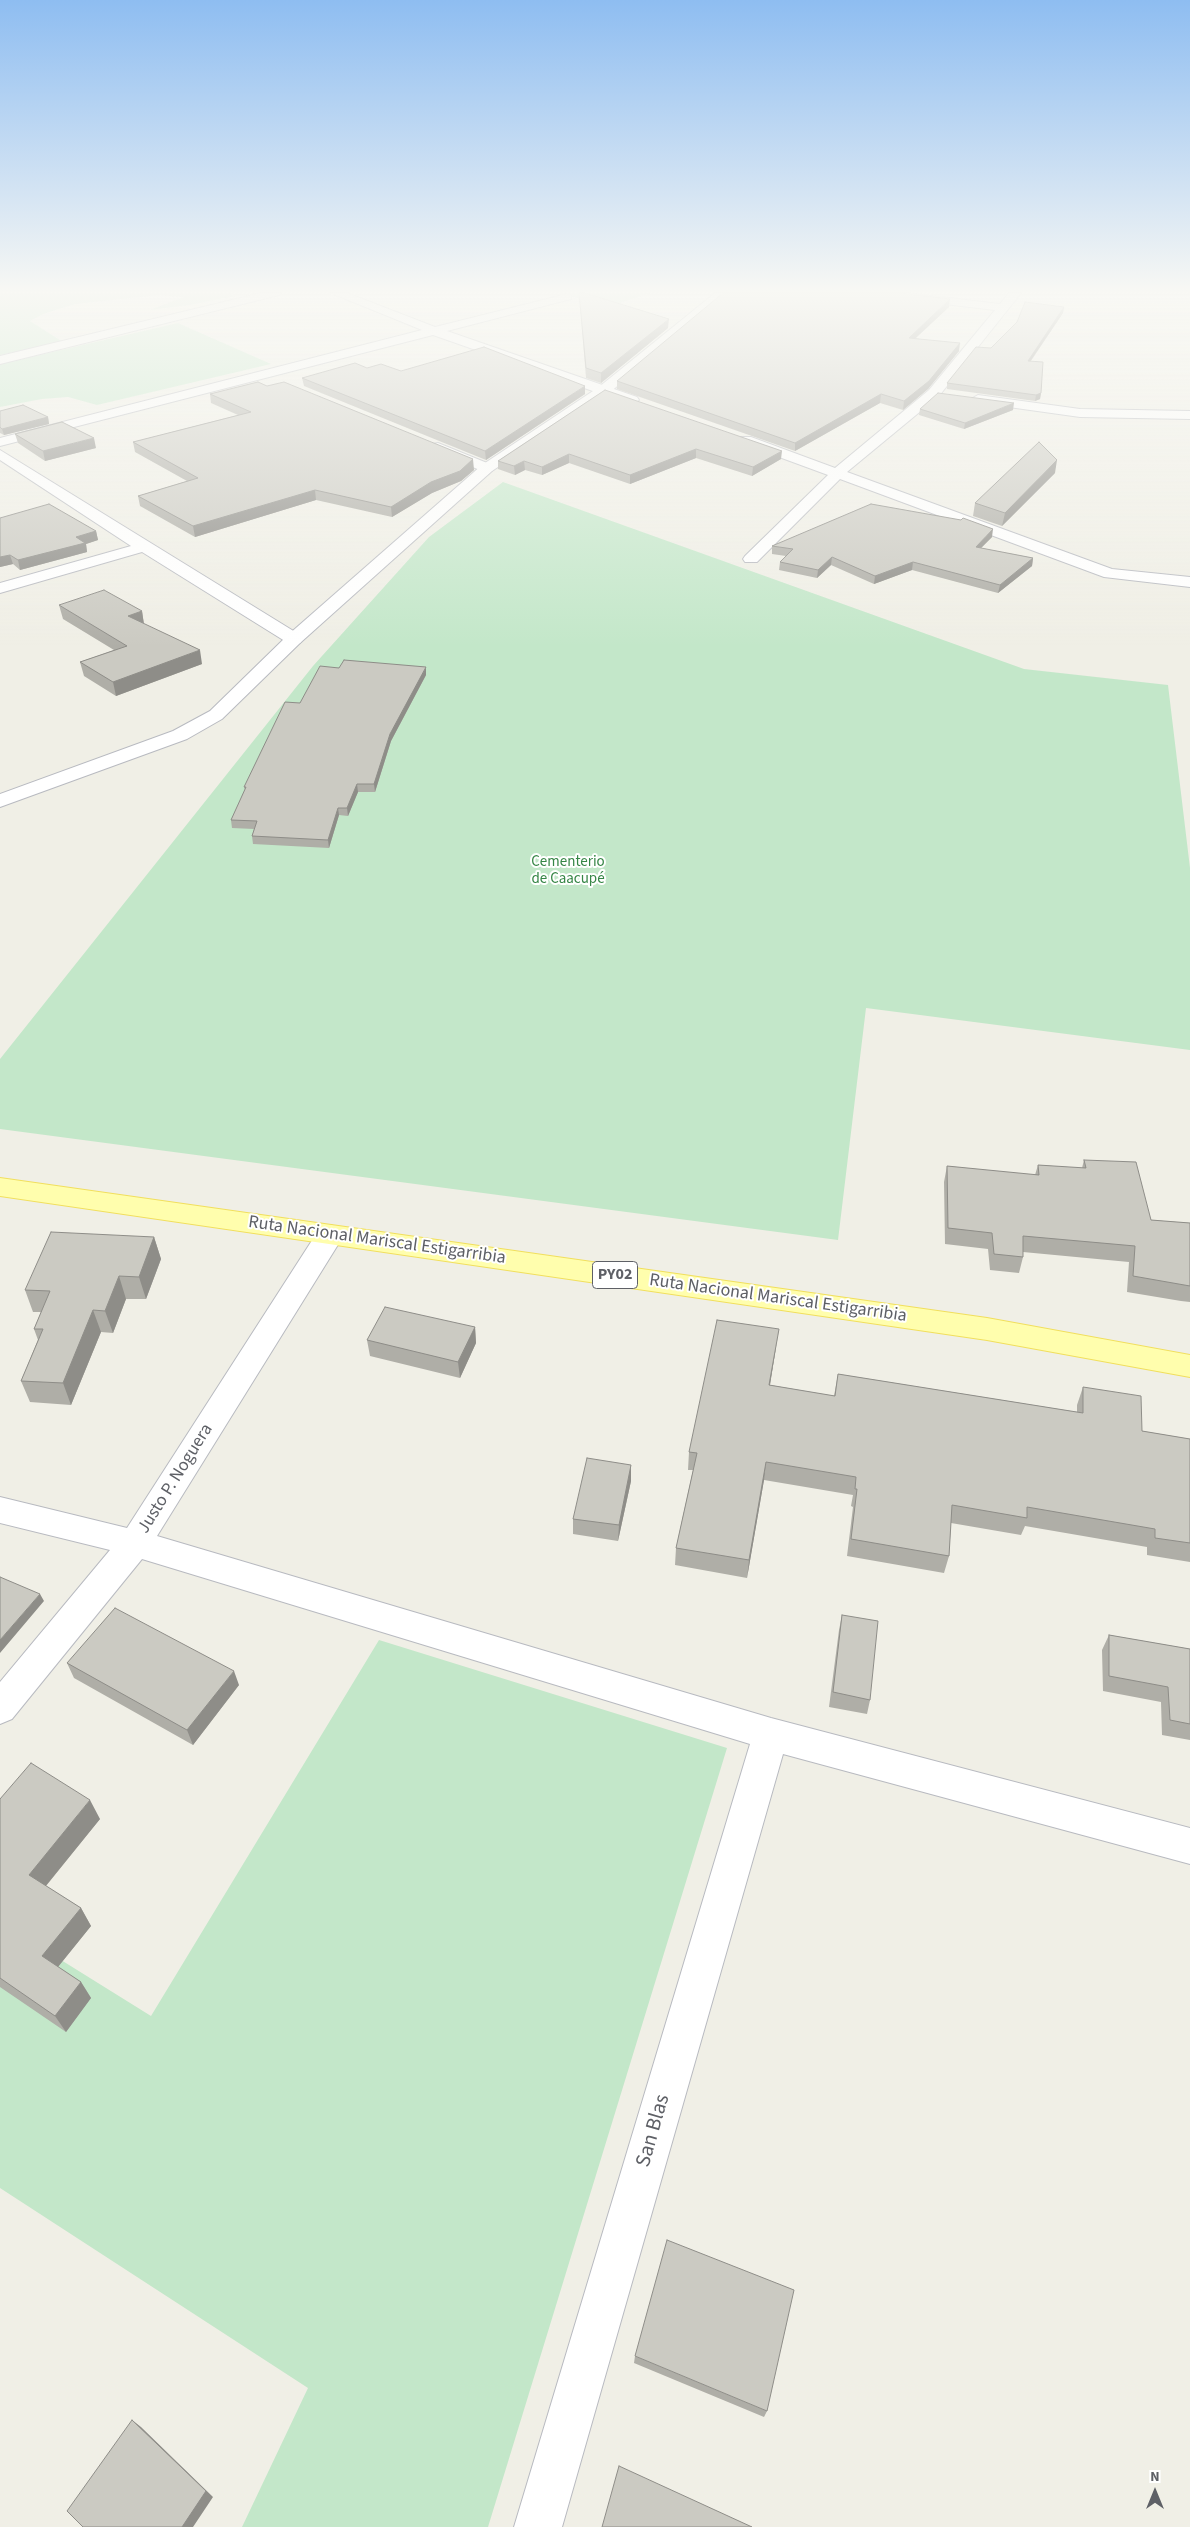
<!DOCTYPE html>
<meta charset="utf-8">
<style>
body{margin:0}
#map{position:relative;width:1190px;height:2527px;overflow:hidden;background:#f0efe6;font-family:"Source Sans 3",sans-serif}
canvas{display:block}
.north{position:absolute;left:1130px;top:2467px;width:50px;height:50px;-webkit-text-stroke:4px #fff;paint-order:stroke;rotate:0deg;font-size:14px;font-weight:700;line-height:20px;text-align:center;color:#5e6066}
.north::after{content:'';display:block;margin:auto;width:18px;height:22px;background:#5e6066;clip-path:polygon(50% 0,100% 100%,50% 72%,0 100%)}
</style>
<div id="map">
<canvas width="1190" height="2527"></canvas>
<div class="north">N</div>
</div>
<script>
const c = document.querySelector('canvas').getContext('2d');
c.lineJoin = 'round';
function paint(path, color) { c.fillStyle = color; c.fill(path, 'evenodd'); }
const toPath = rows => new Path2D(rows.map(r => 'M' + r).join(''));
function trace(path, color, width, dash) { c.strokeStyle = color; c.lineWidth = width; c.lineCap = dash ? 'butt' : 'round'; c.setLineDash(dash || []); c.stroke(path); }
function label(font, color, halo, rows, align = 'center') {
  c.font = font + ' "Source Sans 3",sans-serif'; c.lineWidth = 4; c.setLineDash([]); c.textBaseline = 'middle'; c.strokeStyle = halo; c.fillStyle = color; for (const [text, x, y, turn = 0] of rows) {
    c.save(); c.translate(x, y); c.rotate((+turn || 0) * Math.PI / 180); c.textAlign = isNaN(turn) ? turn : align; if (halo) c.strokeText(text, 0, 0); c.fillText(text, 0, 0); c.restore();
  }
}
const green = toPath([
 [0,293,229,293,235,296,190,305,150,310,184,297,158,295,75,304,43,314,30,321,63,342,0,355],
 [560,293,650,293,608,307],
 [178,323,271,364,97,405,68,397,42,399,0,407,0,364],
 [503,482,1024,669,1168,685,1190,868,1190,1050,866,1008,838,1240,0,1129,0,1059,313,666,429,537],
 [379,1640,727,1748,488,2527,242,2527,308,2388,0,2188,0,1922,151,2016]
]);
const minor = toPath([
 [261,293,281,293,279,295,0,364,0,356,261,293],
 [331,293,347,293,435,327,567,294,571,295,571,299,447,331,637,397,639,400,632,404,627,403,433,335,0,446,0,438,422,330,331,293],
 [870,293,906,293,1000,304,1009,293,1021,293,939,396,847,472,1112,569,1190,577,1190,587,1104,577,840,479,757,562,745,562,743,559,745,556,828,475,741,443,739,440,741,437,751,437,835,468,929,390,995,310,876,296,870,293],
 [978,395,1080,409,1190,411,1190,419,1080,417,973,402,971,399,978,395],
 [438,443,492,465,494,468,492,471,482,471,433,450,431,447,433,444,438,443],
 [0,450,300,635,303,639,300,643,294,644,288,643,142,552,0,593,0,583,131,546,0,460,0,450],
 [330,1225,340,1228,344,1235,157,1536,771,1718,1190,1828,1190,1864,783,1754,562,2527,514,2527,750,1744,142,1559,12,1719,0,1724,0,1682,110,1550,0,1523,0,1497,127,1528,320,1228,330,1225]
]);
const tertiary = toPath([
 [715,293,728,293,609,393,492,471,300,643,222,719,187,739,0,807,0,794,173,731,210,711,288,635,482,465,599,387,715,293]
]);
const primary = toPath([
 [0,1178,987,1318,1190,1355,1190,1377,987,1340,0,1196,0,1178]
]);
const wall = toPath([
 [579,293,668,328,601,383,586,378],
 [949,307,916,338,959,351,928,389,903,410,880,403,795,451,617,389,617,381],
 [1064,307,1063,313,1031,361,1041,393,1040,399,1035,401,947,389,947,383,991,348],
 [367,368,401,371,585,394,486,460,304,386,302,378],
 [267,386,474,470,461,481,432,493,392,517,316,500,195,537,140,506,138,496,187,481,135,452,133,442,238,415,211,403,210,394],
 [605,390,781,459,752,476,696,458,630,484,569,463,542,475,525,470,515,475,498,469,498,461],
 [920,409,1013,410,964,429,919,415],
 [0,411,48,417,49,424,4,435,0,433],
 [15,434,96,448,45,461,18,443],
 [1055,473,1002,526,973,516,975,503],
 [0,518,96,531,98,540,86,544,87,552,20,570,13,564,0,567],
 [992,537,981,548,1033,558,1032,566,998,593,912,570,874,584,831,565,817,578,779,570,780,562,786,556,772,554,772,546],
 [59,605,142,611,144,624,202,664,116,696,84,676,80,662,114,650,63,619],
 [426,675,391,741,375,792,358,792,348,816,339,815,329,848,253,844,252,836,254,829,232,828,231,820,245,790,244,787,300,703],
 [1084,1160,1151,1220,1190,1223,1190,1302,1181,1301,1127,1292,1129,1262,1023,1252,1023,1257,1019,1273,990,1270,988,1249,945,1244,944,1182,947,1166,1035,1175,1038,1165,1082,1168],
 [154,1237,161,1259,146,1299,126,1299,113,1333,101,1332,71,1405,30,1402,21,1381,38,1340,34,1329,41,1312,33,1312,25,1290],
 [475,1327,476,1343,460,1378,370,1356,367,1340],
 [776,1347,770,1385,834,1396,838,1374,1077,1412,1077,1405,1083,1387,1142,1431,1190,1439,1190,1562,1147,1555,1147,1547,1025,1526,1021,1535,951,1523,949,1556,944,1573,847,1556,853,1507,851,1506,853,1495,764,1480,747,1578,675,1565,676,1548,693,1470,688,1470,689,1452],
 [631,1465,631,1481,618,1541,573,1534,573,1519],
 [842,1615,870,1700,867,1714,829,1707,839,1630],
 [1109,1635,1190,1649,1190,1740,1162,1735,1161,1702,1103,1691,1102,1650],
 [67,1663,239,1685,193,1745,74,1678],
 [0,1799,100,1819,46,1886,81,1908,91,1926,58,1967,81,1982,91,1998,66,2032,0,1987],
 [635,2356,767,2411,764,2417,634,2363]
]);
const shadedWall = toPath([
 [950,299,949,307,908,345,909,338],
 [1064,307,1063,313,1027,366,1028,361],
 [669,319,668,328,601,383,601,373],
 [960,343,959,351,928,389,903,410,904,401],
 [585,386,585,394,486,460,485,451],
 [1041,393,1040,399,1035,401,1036,395],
 [881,394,880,403,795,451,795,443],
 [1014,403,1013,410,964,429,965,423],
 [48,417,49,424,4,435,2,429],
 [94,438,96,448,45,461,43,451],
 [696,449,696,458,630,484,630,475],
 [782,451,781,459,752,476,753,467],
 [569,454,569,463,542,475,542,467],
 [473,459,474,470,461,481,432,493,392,517,391,507,431,482],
 [1057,460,1055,473,1002,526,1005,513],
 [524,461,525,470,515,475,514,466],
 [315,490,316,500,195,537,193,526],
 [993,529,992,537,974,555,976,547],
 [96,531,98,540,86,544,87,552,20,570,18,560,76,537],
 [10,555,13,564,0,567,0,557],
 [832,557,831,565,817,578,818,570],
 [1033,558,1032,566,998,593,1000,585],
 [913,562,912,570,874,584,875,576],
 [142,611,144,625,128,616],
 [200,650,202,664,116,696,113,682],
 [426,667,426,675,391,741,375,792,374,784,390,734],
 [357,784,358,792,348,816,347,808],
 [338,808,339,815,329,848,328,840],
 [154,1237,161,1259,146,1299,139,1277],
 [119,1276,126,1299,113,1333,105,1311],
 [93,1310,101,1332,71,1405,63,1383],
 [475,1327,476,1343,460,1378,458,1362],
 [779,1329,776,1347,767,1403,769,1385],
 [766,1462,764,1480,747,1578,749,1560],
 [631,1465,631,1481,618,1541,619,1525],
 [40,1594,44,1601,0,1653,0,1640],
 [234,1671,239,1685,193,1745,187,1730],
 [90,1800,100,1819,40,1893,29,1875],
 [81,1908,91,1926,53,1973,42,1956],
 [81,1982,91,1998,66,2032,55,2016],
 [132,2420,141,2427,213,2497,193,2527,182,2527]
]);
const building = toPath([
 [579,293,585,293,669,319,601,373,586,368,579,293],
 [723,293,900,293,950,299,909,338,960,343,929,381,904,401,881,394,795,443,617,381,723,293],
 [1025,302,1064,307,1028,361,1043,362,1041,393,1036,395,947,383,976,347,991,348,1017,322,1025,302],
 [484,347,585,386,485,451,302,378,355,363,367,368,381,364,401,371,484,347],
 [258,382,267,386,284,382,473,459,460,471,431,482,391,507,315,490,193,526,138,496,198,478,133,442,251,412,210,394,258,382],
 [605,390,782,451,753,467,696,449,630,475,569,454,542,467,524,461,514,466,498,461,605,390],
 [938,393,1014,403,965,423,920,409,938,393],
 [23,405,48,417,2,429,0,427,0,411,23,405],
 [62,422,94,438,43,451,15,434,62,422],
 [1039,442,1057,460,1005,513,975,503,1039,442],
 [49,504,96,531,76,537,85,543,18,560,10,555,0,557,0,518,49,504],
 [871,504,961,520,963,518,993,529,976,547,1033,558,1000,585,913,562,875,576,832,557,818,570,780,562,793,549,772,546,871,504],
 [104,590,142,611,128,616,200,650,113,682,80,662,127,646,59,605,104,590],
 [344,660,426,667,390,734,374,784,357,784,347,808,338,808,328,840,252,836,257,821,231,820,246,787,244,787,285,702,300,703,320,666,339,668,344,660],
 [1084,1160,1136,1162,1151,1220,1190,1223,1190,1286,1133,1276,1135,1246,1023,1236,1023,1257,994,1254,992,1233,948,1228,947,1166,1039,1175,1038,1165,1086,1168,1084,1160],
 [51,1232,154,1237,139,1277,119,1276,105,1311,93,1310,63,1383,21,1381,43,1329,34,1329,50,1291,25,1290,51,1232],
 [385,1307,475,1327,458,1362,367,1340,385,1307],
 [717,1320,779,1329,769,1385,835,1396,838,1374,1083,1413,1083,1387,1141,1396,1142,1431,1190,1439,1190,1543,1155,1538,1155,1529,1027,1507,1027,1518,952,1505,949,1556,851,1539,857,1489,855,1489,856,1477,766,1462,749,1560,676,1548,697,1453,689,1452,717,1320],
 [587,1458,631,1465,619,1525,573,1519,587,1458],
 [0,1577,40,1594,0,1640,0,1577],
 [115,1608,234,1671,187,1730,67,1663,115,1608],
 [842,1615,878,1621,870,1700,833,1692,842,1615],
 [1109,1635,1190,1649,1190,1724,1170,1720,1168,1687,1109,1676,1109,1635],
 [31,1763,90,1800,29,1875,81,1908,42,1956,81,1982,55,2016,0,1978,0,1799,31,1763],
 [667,2240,794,2290,767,2411,635,2356,667,2240],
 [132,2420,206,2491,182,2527,83,2527,67,2511,132,2420],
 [619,2466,752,2527,602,2527,619,2466]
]);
const farParknames = [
 ["Cementerio",568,863],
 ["de Caacupé",568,880]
];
const shields = [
 [615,1275,45]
];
const shieldNames = [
 ["PY02",615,1275]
];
const streetNames = [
 ["Ruta Nacional Mariscal Estigarribia",377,1241,8],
 ["Ruta Nacional Mariscal Estigarribia",778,1299,8],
 ["Justo P. Noguera",176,1479,-58]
];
const nearStreetnames = [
 ["San Blas",654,2131,-74]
];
paint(green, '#c3e7c9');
trace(minor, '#b8bac0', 2);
trace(tertiary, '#b8bac0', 2);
trace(primary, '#f1df5e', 2);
paint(minor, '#fff');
paint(tertiary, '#fff');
paint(primary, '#fffead');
paint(wall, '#afaea7');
paint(shadedWall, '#8e8d88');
paint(building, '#cbcac2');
trace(building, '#8e8d88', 1);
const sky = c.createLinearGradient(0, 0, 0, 647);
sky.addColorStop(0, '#8ebdf1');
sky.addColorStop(0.45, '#f8f8f4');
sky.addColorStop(1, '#f8f8f400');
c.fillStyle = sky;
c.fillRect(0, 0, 1190, 647);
label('15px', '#368646', '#fff', farParknames);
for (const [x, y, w] of shields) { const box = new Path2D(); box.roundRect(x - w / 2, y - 13.5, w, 27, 4); c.fillStyle = '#fff'; c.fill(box); trace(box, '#5e6066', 1); }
label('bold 16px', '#5e6066', null, shieldNames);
label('18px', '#5e6066', '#fff', streetNames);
label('21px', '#5e6066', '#fff', nearStreetnames);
</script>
